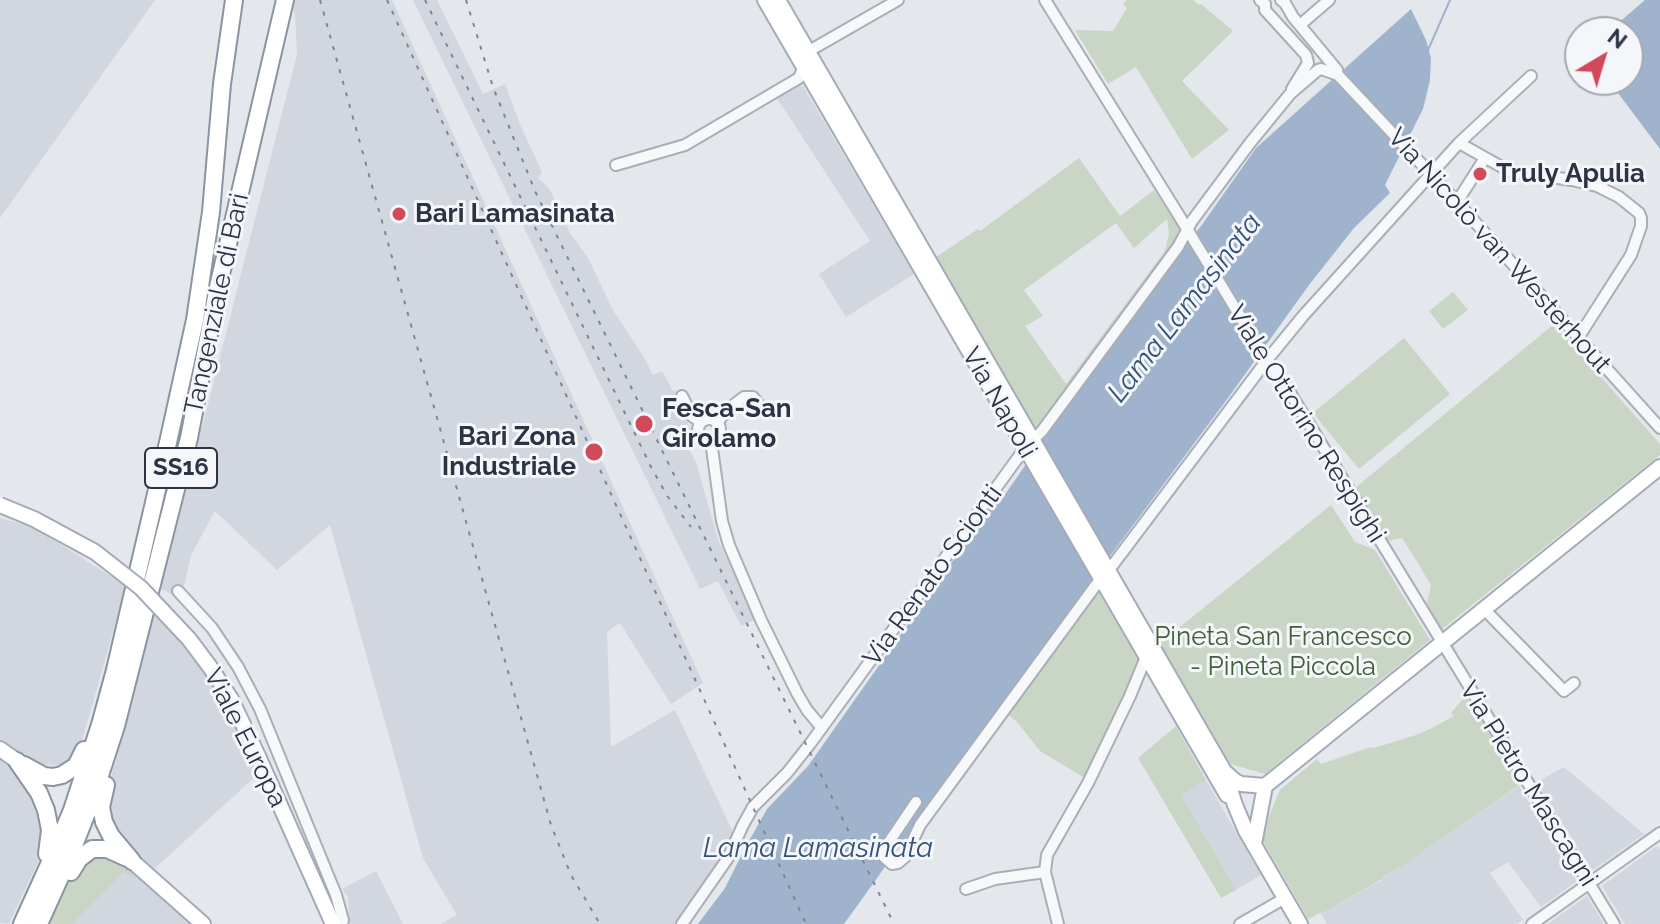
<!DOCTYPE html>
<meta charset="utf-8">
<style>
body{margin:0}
#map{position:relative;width:1660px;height:924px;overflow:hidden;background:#e4e7ec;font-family:Raleway,sans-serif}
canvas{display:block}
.north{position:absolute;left:1564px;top:16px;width:80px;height:80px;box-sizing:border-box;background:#f4f6f9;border:2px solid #a4a8b1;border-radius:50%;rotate:38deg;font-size:22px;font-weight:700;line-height:32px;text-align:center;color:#2b3445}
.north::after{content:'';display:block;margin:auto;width:28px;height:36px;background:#d1495b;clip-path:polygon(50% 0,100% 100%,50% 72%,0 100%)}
</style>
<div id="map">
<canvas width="1660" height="924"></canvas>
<div class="north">N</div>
</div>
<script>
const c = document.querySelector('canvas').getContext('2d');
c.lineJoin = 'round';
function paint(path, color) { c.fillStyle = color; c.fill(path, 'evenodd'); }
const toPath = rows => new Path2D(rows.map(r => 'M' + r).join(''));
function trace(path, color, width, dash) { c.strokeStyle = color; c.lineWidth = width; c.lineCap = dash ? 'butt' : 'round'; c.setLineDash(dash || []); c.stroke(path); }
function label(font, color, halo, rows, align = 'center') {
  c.font = font + ' Raleway,sans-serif'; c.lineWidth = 6; c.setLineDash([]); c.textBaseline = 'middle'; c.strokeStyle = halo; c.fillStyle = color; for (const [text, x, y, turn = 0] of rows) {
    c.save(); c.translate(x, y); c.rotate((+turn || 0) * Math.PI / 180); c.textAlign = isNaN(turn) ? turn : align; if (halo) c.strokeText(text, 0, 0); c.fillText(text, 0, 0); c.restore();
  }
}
const built = toPath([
 [0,0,155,0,0,218],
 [291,0,392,0,703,683,671,704,620,623,607,632,611,747,675,710,733,832,713,871,676,924,441,924,457,915,423,858,330,525,277,570,215,511,191,555,183,590,176,596,161,589,297,54,295,15],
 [413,0,437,0,483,94,505,84,519,122,542,172,538,178,549,188,570,233,588,258,613,310,645,359,653,375,662,371,673,391,675,390,687,417,687,420,697,445,689,450,696,462,718,540,756,619,741,626,718,581,700,589],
 [800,81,914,274,846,317,819,274,870,241,775,95],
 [0,518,33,527,126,586,80,748,71,766,37,764,0,739],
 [155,609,179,635,217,689,240,731,259,773,151,872,110,828,108,787,126,726],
 [0,757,21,776,41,813,42,845,38,862,9,924,0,923],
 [1564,767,1644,834,1592,871,1537,782],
 [1206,780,1261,875,1236,890,1180,795],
 [1519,786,1577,881,1541,907,1508,862,1490,873,1523,920,1517,924,1327,924,1321,914,1382,880,1381,878,1401,867],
 [1657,846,1660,849,1660,924,1625,924,1602,886],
 [134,871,192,924,72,924,124,872],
 [376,871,403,924,349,924,348,897,342,889],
 [1587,896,1604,924,1547,924,1552,921]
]);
const green = toPath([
 [1127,0,1193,0,1199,5,1201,4,1233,31,1182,81,1229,130,1192,159,1136,67,1108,84,1075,30,1113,31,1127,8,1123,4],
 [1079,158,1120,216,1154,190,1182,232,1179,239,1037,431,936,257,978,229,980,231],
 [1167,219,1169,233,1165,251,1066,384,1025,326,1043,316,1024,290,1116,223,1134,248],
 [1453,292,1468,310,1443,329,1429,311],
 [1554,324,1660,444,1660,455,1442,629,1427,604,1431,585,1416,560,1402,538,1388,541,1355,488],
 [1404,338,1450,394,1359,469,1313,413],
 [1331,505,1355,542,1375,550,1430,640,1265,774,1230,764,1160,643],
 [1096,588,1141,664,1085,778,1040,751,1017,722,1006,713],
 [1466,695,1521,784,1401,867,1382,877,1382,879,1321,914,1320,913,1308,919,1263,841,1269,816,1280,790,1317,759,1321,764,1371,747,1374,748,1416,735,1432,728,1454,716,1451,713],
 [1176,726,1206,780,1181,795,1236,890,1221,898,1138,758],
 [105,852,134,871,132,876,124,872,72,924,48,924,77,865]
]);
const water = toPath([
 [1645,0,1660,0,1660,149,1618,93,1610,80,1628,80,1628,32,1608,32],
 [1411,9,1426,40,1431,58,1430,80,1423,109,1385,185,1390,193,1354,228,1309,285,1228,398,1066,615,844,924,698,924,725,888,745,848,767,809,808,766,997,498,1004,496,1069,402,1174,259,1201,226,1256,148]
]);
const stream = toPath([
 [1428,50,1450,0]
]);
const minor = toPath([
 [1045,0,1178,214,1263,354,1289,391,1614,924],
 [1260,0,1265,4,1265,10,1306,55,1308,63],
 [1281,0,1285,3,1293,17,1337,70,1338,75,1457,202,1660,428],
 [1300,25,1329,0],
 [802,55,898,0],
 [1292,89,1308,63],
 [1459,143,1509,171,1572,180,1597,186,1619,197,1639,213,1641,218,1641,226,1631,255,1578,338],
 [616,165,685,145,799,78,803,68],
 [1457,202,1485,158],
 [682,396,692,416,701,422],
 '698 430a11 11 0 1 1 22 0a11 11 0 1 1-22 0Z',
 [717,423,727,410,744,397,753,397,759,405],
 [711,441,722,521,729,545,761,620,797,693,807,710,822,728],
 [1109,570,1267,360,1303,316,1459,143,1531,76],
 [178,591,212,628,238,667,260,709,336,895,343,920,342,924],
 [1484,609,1564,691,1574,683],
 [916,802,887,845,884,857,892,864,898,863,905,857,920,825,1101,578],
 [966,889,995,879,1045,872],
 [682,924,728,858,743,825,753,807,787,773,810,744,1025,448,1042,431,1178,247,1192,221,1250,143,1290,94,1318,70,1321,69,1338,75],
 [1058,924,1045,872,1047,855,1088,783,1130,696,1146,657],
 [1240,924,1285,898],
 [1532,924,1660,833]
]);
const major = toPath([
 [765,0,1227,795],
 [778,0,1224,771,1235,805,1246,831,1300,924],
 [231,699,258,756,333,924],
 [0,749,17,761],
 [1226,773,1235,781,1241,784,1265,786],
 [1265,786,1660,467],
 [1254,844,1265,786],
 [132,861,203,924]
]);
const highway = toPath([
 [17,761,39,793,46,810,50,830,47,854],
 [24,765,44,776,53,777,62,775,76,766,84,750],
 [106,785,101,807,104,822,111,836,132,861],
 [71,872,79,859,92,849,107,849,127,858],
 [22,924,52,858,72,810,100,725,115,670,169,438,195,320,211,212,222,84,234,0],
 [39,924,71,853,93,797,116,726,189,438,218,287,285,0]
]);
const rail = toPath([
 [320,0,551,825,571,875,600,924],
 [387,0,806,924],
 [425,0,652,469,668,497,691,527],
 [466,0,493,87,535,191,894,924]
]);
const majorBridge = toPath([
 [0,505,34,519,95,552,141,588,189,639,210,667,231,699]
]);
const markers = [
 [1480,174,8,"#d1495b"],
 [399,214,8,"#d1495b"],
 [644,424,10,"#d1495b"],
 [594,452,10,"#d1495b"]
];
const shields = [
 [181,468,72]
];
const shieldNames = [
 ["SS16",181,468]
];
const poiNames = [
 ["Truly Apulia",1496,174],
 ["Bari Lamasinata",415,214],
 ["Fesca-San",662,409],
 ["Girolamo",662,439],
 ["Bari Zona",576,437,"right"],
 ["Industriale",576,467,"right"]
];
const streetNames = [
 ["Via Nicolò van Westerhout",1499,251,48],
 ["Tangenziale di Bari",217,304,-78],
 ["Via Napoli",999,403,60],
 ["Viale Ottorino Respighi",1306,424,58],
 ["Via Renato Scionti",933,576,-54],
 ["Viale Europa",245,738,63],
 ["Via Pietro Mascagni",1528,784,58]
];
const parkNames = [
 ["Pineta San Francesco",1283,637],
 ["- Pineta Piccola",1283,667]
];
const waterNames = [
 ["Lama Lamasinata",1185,308,-52],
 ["Lama Lamasinata",818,849]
];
paint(built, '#d2d6de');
paint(green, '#c9d6c5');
paint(water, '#9fb4cc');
trace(stream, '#9fb4cc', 2);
trace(minor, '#a9aeb7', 14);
trace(major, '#a3abb8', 18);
trace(highway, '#8b94a3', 20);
trace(minor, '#f7f8fa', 10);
trace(major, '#fff', 14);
trace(highway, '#fff', 16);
trace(rail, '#7d8696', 2, [4, 8]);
trace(majorBridge, '#a3abb8', 18, []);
trace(majorBridge, '#fff', 14);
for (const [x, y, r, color] of markers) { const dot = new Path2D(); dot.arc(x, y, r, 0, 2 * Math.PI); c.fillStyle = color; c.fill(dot); trace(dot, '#f4f6f9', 3); }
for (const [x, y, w] of shields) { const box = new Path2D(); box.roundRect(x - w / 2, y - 20, w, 40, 6); c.fillStyle = '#f4f6f9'; c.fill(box); trace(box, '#2b3445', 2); }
label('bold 24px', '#2b3445', null, shieldNames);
label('bold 26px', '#2b3445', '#f4f6f9', poiNames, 'left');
label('26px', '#2b3445', '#f4f6f9', streetNames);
label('26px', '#3f6138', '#f4f6f9', parkNames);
label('italic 28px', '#34527a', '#f4f6f9', waterNames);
</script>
